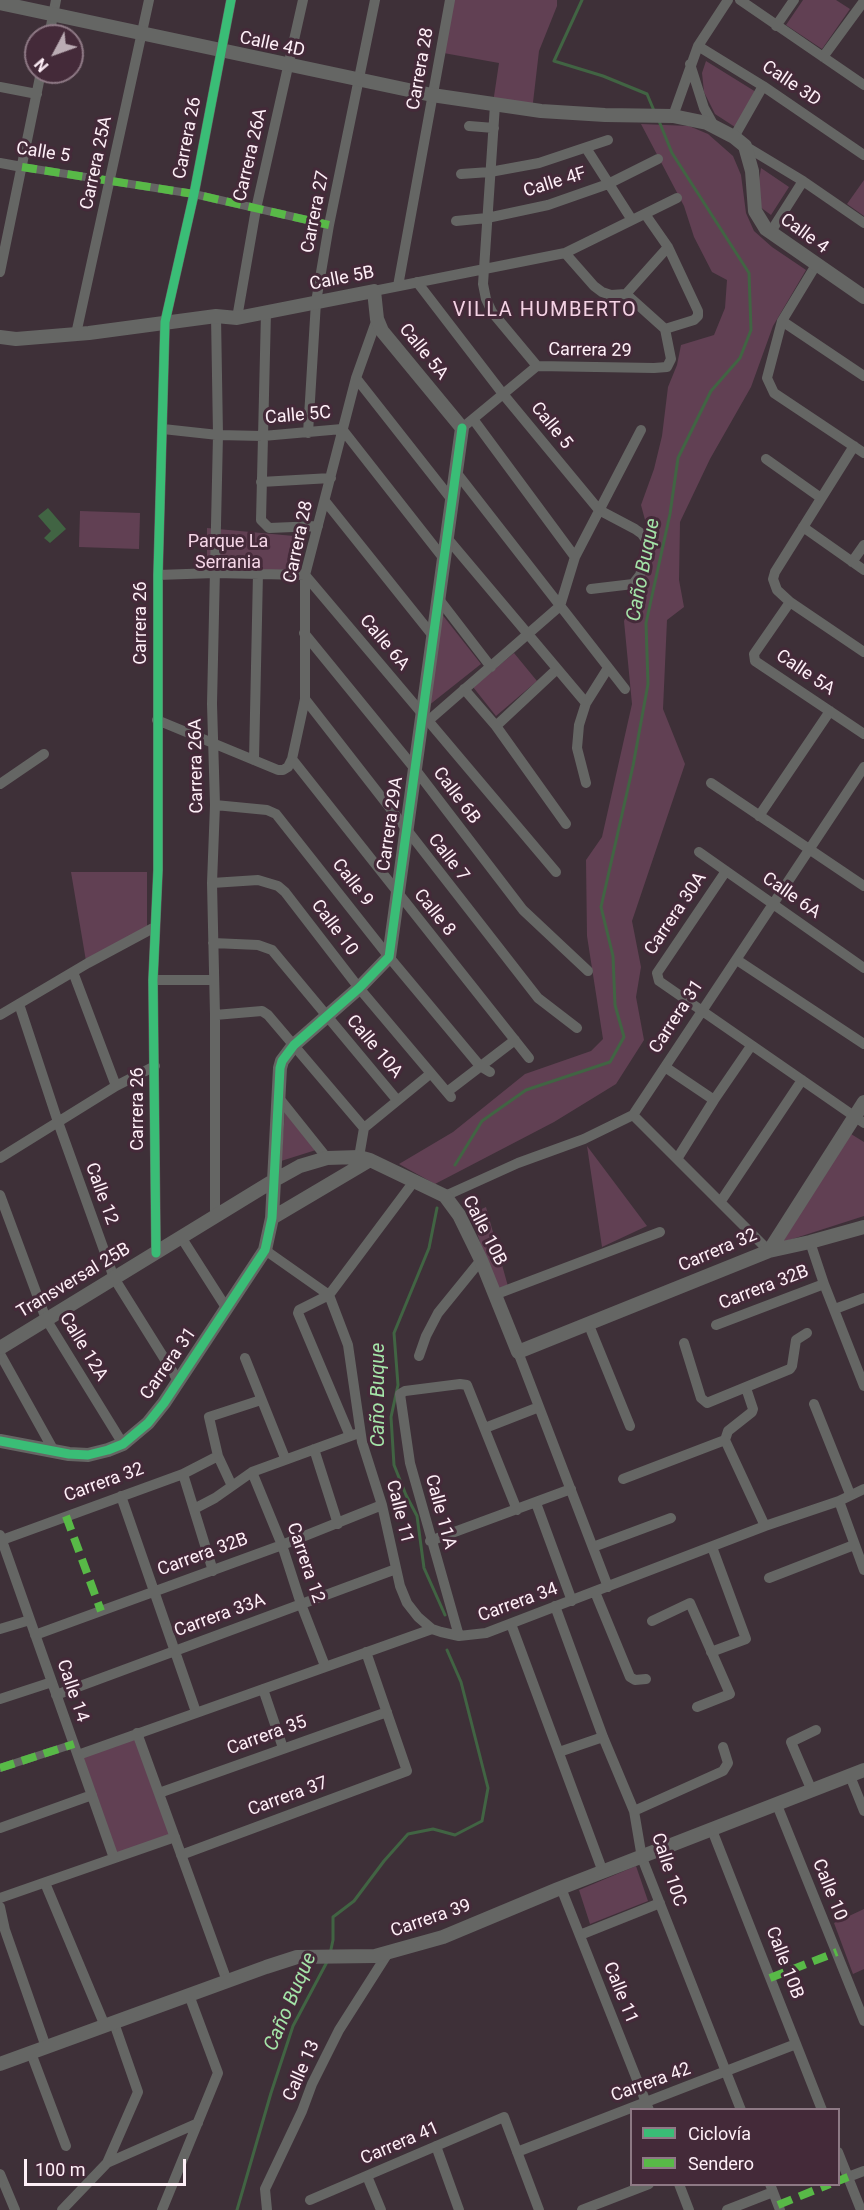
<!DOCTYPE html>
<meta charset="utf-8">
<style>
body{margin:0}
#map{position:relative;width:864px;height:2210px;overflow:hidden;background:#3e3038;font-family:Roboto,sans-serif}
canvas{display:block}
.legend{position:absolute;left:630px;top:2108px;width:210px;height:78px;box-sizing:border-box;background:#442a39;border:2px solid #8e7985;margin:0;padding:8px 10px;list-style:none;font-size:18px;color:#feeff7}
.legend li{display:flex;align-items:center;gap:12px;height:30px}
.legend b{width:30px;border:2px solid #8e7985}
.north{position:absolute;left:24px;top:24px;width:60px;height:60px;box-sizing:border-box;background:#442a39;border:2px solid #8e7985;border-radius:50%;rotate:229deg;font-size:16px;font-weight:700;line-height:24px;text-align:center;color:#feeff7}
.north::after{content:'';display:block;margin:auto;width:21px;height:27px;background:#bbacb4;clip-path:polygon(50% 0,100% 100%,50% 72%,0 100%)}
.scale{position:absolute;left:24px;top:2159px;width:162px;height:27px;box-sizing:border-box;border:3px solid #feeff7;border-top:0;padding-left:8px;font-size:18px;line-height:21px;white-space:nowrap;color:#feeff7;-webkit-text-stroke:4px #442a39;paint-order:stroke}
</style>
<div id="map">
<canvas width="864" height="2210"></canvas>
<ul class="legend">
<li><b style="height:8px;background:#3abd76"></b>Ciclovía</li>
<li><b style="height:8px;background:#58b947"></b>Sendero</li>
</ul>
<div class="north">N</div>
<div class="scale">100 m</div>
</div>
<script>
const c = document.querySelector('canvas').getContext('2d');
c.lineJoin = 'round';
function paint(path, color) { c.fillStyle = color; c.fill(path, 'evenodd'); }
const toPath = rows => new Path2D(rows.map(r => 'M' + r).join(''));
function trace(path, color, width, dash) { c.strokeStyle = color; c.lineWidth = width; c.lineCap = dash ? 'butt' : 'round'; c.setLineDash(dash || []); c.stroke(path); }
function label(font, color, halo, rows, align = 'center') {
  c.font = font + ' Roboto,sans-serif'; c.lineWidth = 6; c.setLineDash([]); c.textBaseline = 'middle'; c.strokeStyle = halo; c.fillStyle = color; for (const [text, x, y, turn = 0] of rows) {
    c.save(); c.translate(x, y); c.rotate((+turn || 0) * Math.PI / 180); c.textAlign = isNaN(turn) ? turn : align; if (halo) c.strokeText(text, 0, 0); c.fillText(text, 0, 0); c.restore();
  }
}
const green = toPath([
 [448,0,557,0,557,6,539,51,532,111,493,103,499,63,438,52],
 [803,0,836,0,850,9,822,49,786,25],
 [706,61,756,92,735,127,715,114,704,92,702,73],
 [641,124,689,126,708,134,733,156,741,175,746,213,754,231,772,247,806,270,773,326,751,387,710,459,680,522,679,580,684,607,667,620,663,709,685,764,632,921,641,967,636,997,644,1040,616,1084,554,1122,435,1184,399,1164,453,1132,525,1074,591,1051,603,1039,587,936,586,860,602,837,632,704,624,621,644,578,652,546,641,505,654,469,662,436,668,387,677,365,681,345,714,335,725,308,727,280,712,272,694,237,684,206],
 [761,168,789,187,771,215,760,207,758,187],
 [864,180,864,216,847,204],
 [80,511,140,513,139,549,79,547],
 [207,528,294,536,292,573,207,575],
 [441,613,481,664,428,706],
 [514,653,537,681,496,716,473,687],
 [71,872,147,872,147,931,87,967],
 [285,1112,316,1150,281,1161],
 [851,1134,864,1142,864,1216,780,1243],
 [587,1146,647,1226,602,1247],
 [486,1207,509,1290,496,1293,471,1214],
 [137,1733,175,1837,114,1858,78,1755],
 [636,1866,648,1901,590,1924,579,1890],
 [864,1909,864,1969,853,1974,834,1923]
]);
const water = toPath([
 [48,508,66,529,50,543,44,538,51,531,38,516]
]);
const stream = toPath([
 [582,0,554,61,603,76,647,94,655,113],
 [455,1165,482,1121,526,1090,610,1062,624,1037,615,1005,613,956,601,907,633,766,648,684,646,623,670,514,678,458,711,391,740,358,751,330,749,273,672,153,659,121],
 [437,1208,429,1248,394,1333,398,1385,391,1417,394,1465,406,1495,417,1516,424,1568,445,1615],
 [330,1954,333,1940,333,1917,354,1901,384,1861,408,1834,433,1829,455,1835,482,1821,488,1788,461,1682,447,1650],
 [237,2210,271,2093,293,2026,328,1960]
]);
const pedestrian = toPath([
 [22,167,194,194,329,225],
 [0,1768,74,1744]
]);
const minor = toPath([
 [740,0,864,85],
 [776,26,794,0],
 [49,36,56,0],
 [698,46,763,86,864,155],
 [823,57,864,1],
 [690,64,704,108,714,126],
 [0,87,37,94],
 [495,105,483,284,486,299,492,312,537,366],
 [673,116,698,46,728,0],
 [469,126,494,128],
 [734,137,763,86],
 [745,146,803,181,864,223],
 [586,148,632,220],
 [0,163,22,167],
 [461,174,490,172,539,163,608,140],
 [645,214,668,247,698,311,698,316,694,320,665,329],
 [456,221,487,218,548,205,608,184,658,159],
 [770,233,803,181],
 [565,253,594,286,602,292,611,295,626,294],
 [816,265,782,321,767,378,774,393,864,453],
 [0,272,41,72],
 [417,282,503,394,599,510,635,529,642,534,647,541,648,547,640,575,633,584,591,589],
 [398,286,450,0],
 [374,291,565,253,677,198],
 [626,294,668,247],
 [266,312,261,520,269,528,318,526],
 [237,318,256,209,303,0],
 [782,321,864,376],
 [76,334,149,0],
 [356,378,452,500],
 [473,419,575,557],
 [462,428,537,366,654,368,667,367,671,359,665,329,626,294],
 [163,429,218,435,263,436,342,429,444,559],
 [308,433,316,302,329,225,375,0],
 [854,446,775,572,773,579,777,590,790,602,864,652],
 [766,459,821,498],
 [456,472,625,689],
 [261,482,331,478],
 [325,501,433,636],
 [803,527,864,570],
 [447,538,586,703],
 [852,562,864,545],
 [158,575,215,573,305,575,556,872],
 [438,598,491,667],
 [790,602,754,654,755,661,864,734],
 [304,633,415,769,523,910,588,971],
 [464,689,496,726,566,824],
 [305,699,538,998,577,1028],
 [157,720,278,770,283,770,288,767,292,759,305,699,305,575,356,378,377,319],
 [428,721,560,606,575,557,641,430],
 [496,726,557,669],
 [292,759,529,1058],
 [254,760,258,573],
 [586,783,577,748,579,725,586,703,608,668],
 [711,783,864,886],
 [0,784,44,754],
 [215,805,267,810,276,814,389,957,480,1066,490,1072],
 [759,816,830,711],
 [699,852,864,968],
 [726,871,657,973,659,981,864,1123],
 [212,883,258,880,278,886,285,892,359,988,451,1097],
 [213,943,258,945,272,950,397,1100],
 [737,960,864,1044],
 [73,972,116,1086],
 [153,980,213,980],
 [19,1004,58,1122,114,1278,179,1382],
 [0,1015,88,963,155,927],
 [215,1015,262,1011,268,1015,364,1128,359,1157],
 [665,1067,714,1100],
 [447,1092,515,1040],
 [279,1098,327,1158],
 [633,1115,769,1251],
 [364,1128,430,1074],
 [0,1158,116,1086,155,1066],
 [677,1159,714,1100,751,1046],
 [0,1195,46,1319,123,1444],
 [445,1196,518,1163,584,1139,633,1115,864,767],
 [721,1201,802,1080],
 [215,1216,215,1015,212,883,215,805,212,704,218,435,216,316],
 [181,1237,227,1309],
 [810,1242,824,1284,864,1386],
 [265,1250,329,1295,348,1345,362,1442,382,1505,400,1586,407,1603,418,1617,432,1629,441,1632,459,1636,486,1633,765,1526,839,1501,864,1489],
 [156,1253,153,980,158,870,158,575,165,322,194,194,231,0],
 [494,1295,660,1232],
 [835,1309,864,1298],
 [588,1323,630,1426],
 [716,1325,824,1284],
 [684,1343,701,1398,707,1403,790,1369,792,1366,796,1340,807,1333],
 [518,1352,608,1587],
 [0,1354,54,1451],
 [419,1356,426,1336,438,1313,481,1260],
 [245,1358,285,1458],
 [814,1404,850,1494],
 [485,1428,539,1407],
 [350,1436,298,1313,299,1310,329,1295,415,1180],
 [725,1440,765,1526],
 [725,1440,728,1431,752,1412,753,1409,746,1388],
 [314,1449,338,1524],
 [252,1472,282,1545,301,1604,325,1666],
 [183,1474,213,1571],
 [623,1479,725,1440],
 [232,1486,218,1456,209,1417,261,1400],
 [121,1496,196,1712],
 [839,1501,864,1570],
 [536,1503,572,1601],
 [194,1509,215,1498,252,1472,356,1434],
 [0,1535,114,1858],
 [2,1540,183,1474,218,1456],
 [430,1541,571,1489],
 [593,1547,671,1518],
 [769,1578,854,1545],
 [595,1592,630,1677,635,1680,646,1679],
 [555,1606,603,1737,634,1811,642,1858,741,2110],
 [652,1621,690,1603,730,1694,697,1707],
 [511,1624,603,1872],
 [0,1629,30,1620],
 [35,1635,282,1545,382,1505],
 [459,1636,410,1463,400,1394,405,1391,460,1384,467,1385,517,1510],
 [711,1652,746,1639,712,1547],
 [263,1689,283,1748],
 [56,1695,396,1569],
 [0,1699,52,1682],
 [137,1733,227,1981],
 [559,1752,603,1737],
 [78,1755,432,1629],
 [850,1776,864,1811],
 [812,1791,791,1742,816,1730],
 [159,1793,387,1712],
 [777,1805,864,2021],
 [634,1811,723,1771,728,1763,723,1747],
 [0,1828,92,1795],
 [712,1830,822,2110],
 [181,1855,407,1771,366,1652],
 [45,1883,105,2026],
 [561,1888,649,2110],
 [0,1898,175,1837],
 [0,1907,5,1930,46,2047],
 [580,1935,660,1903],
 [31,2053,66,2146],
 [436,2146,459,2210],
 [517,2152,796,2044],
 [838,2152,861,2210],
 [107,2163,138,2092,114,2023],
 [0,2174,15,2210],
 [367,2176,381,2210],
 [848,2177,864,2171],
 [679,2184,689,2210],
 [770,2184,780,2210],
 [310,2200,504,2117,539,2210],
 [62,2210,107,2163,198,2123],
 [162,2210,218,2073,189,1995],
 [267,2210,265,2189,302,2111,312,2084,339,2030,388,1953],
 [582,2210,649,2184],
 [727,2210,773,2192]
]);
const tertiary = toPath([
 [0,3,432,95,541,111,605,115,673,116,707,123,734,137,745,146,752,171,755,211,766,229,864,297],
 [0,337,16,339,89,333,216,316,237,318,374,291,377,319,382,331,462,428,389,957,359,988,294,1045,282,1061,280,1068,272,1218,265,1250,164,1403,148,1423,123,1444,108,1450,88,1455,69,1454,0,1441],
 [272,1218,370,1160],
 [769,1251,864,1102],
 [0,1348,273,1181,300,1166,327,1158,359,1157,370,1160,445,1196,459,1215,481,1260,518,1352,769,1251,810,1242,864,1227],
 [0,2064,266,1967,297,1957,375,1956,443,1937,558,1889,864,1770]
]);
const quiet = toPath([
 [22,167,194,194,329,225],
 [66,1516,101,1611],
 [0,1768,74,1744],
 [770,1978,837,1952],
 [838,2181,848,2177],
 [778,2205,830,2184]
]);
const cycleway = toPath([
 [156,1253,153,980,158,870,158,575,165,322,194,194,231,0],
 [0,1441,69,1454,88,1455,108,1450,123,1444,148,1423,164,1403,265,1250,272,1218,280,1068,282,1061,294,1045,359,988,389,957,462,428]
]);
const streetNames = [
 ["Calle 4D",272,45,12],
 ["Carrera 28",421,69,-80],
 ["Calle 3D",791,84,34],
 ["Carrera 26",188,138,-79],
 ["Calle 5",43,153,9],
 ["Carrera 26A",251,155,-77],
 ["Carrera 25A",97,163,-78],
 ["Calle 4F",555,183,-17],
 ["Carrera 27",316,212,-79],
 ["Calle 4",804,234,36],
 ["Calle 5B",342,279,-11],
 ["Carrera 29",590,351,1],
 ["Calle 5A",423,352,51],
 ["Calle 5C",298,416,-5],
 ["Calle 5",551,426,51],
 ["Carrera 28",299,542,-78],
 ["Carrera 26",141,623,-90],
 ["Calle 6A",384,643,50],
 ["Calle 5A",805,673,34],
 ["Carrera 26A",197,766,-91],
 ["Calle 6B",456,796,53],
 ["Carrera 29A",391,824,-82],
 ["Calle 7",448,858,52],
 ["Calle 9",352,883,52],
 ["Calle 6A",791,896,35],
 ["Calle 8",434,913,51],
 ["Carrera 30A",676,914,-56],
 ["Calle 10",334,928,53],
 ["Carrera 31",677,1017,-57],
 ["Calle 10A",374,1047,50],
 ["Carrera 26",138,1109,-90],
 ["Calle 12",101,1194,70],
 ["Calle 10B",484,1231,63],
 ["Carrera 32",718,1251,-23],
 ["Transversal 25B",74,1281,-31],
 ["Carrera 32B",764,1288,-21],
 ["Calle 12A",83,1347,59],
 ["Carrera 31",169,1364,-55],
 ["Carrera 32",104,1483,-20],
 ["Calle 11",399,1512,76],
 ["Calle 11A",440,1512,75],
 ["Carrera 32B",203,1555,-20],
 ["Carrera 12",305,1563,71],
 ["Carrera 34",518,1603,-20],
 ["Carrera 33A",220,1616,-20],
 ["Calle 14",72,1691,71],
 ["Carrera 35",267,1736,-20],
 ["Carrera 37",288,1797,-20],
 ["Calle 10C",668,1870,72],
 ["Calle 10",829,1890,68],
 ["Carrera 39",431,1919,-19],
 ["Calle 10B",784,1963,69],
 ["Calle 11",620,1993,68],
 ["Calle 13",302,2071,-66],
 ["Carrera 42",651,2083,-20],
 ["Carrera 41",400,2144,-23]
];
const parkNames = [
 ["Parque La",228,542],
 ["Serrania",228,563]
];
const neighbourhoodNames = [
 ["VILLA HUMBERTO",545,311]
];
const waterNames = [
 ["Caño Buque",644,570,-79],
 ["Caño Buque",379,1395,-90],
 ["Caño Buque",291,2002,-67]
];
paint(green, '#614053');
paint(water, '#416443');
trace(stream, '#416443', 3);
trace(pedestrian, '#656664', 8);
trace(minor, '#656664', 10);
trace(tertiary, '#656664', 14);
trace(quiet, '#58b947', 8, [15, 8]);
trace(cycleway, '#3abd76', 9);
label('18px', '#feeff7', '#442a39', streetNames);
label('18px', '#f5d6e7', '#442a39', parkNames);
c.letterSpacing = '1.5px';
label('20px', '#f4d2e4', '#442a39', neighbourhoodNames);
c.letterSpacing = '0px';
label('italic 20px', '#a4e4a8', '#442a39', waterNames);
</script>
